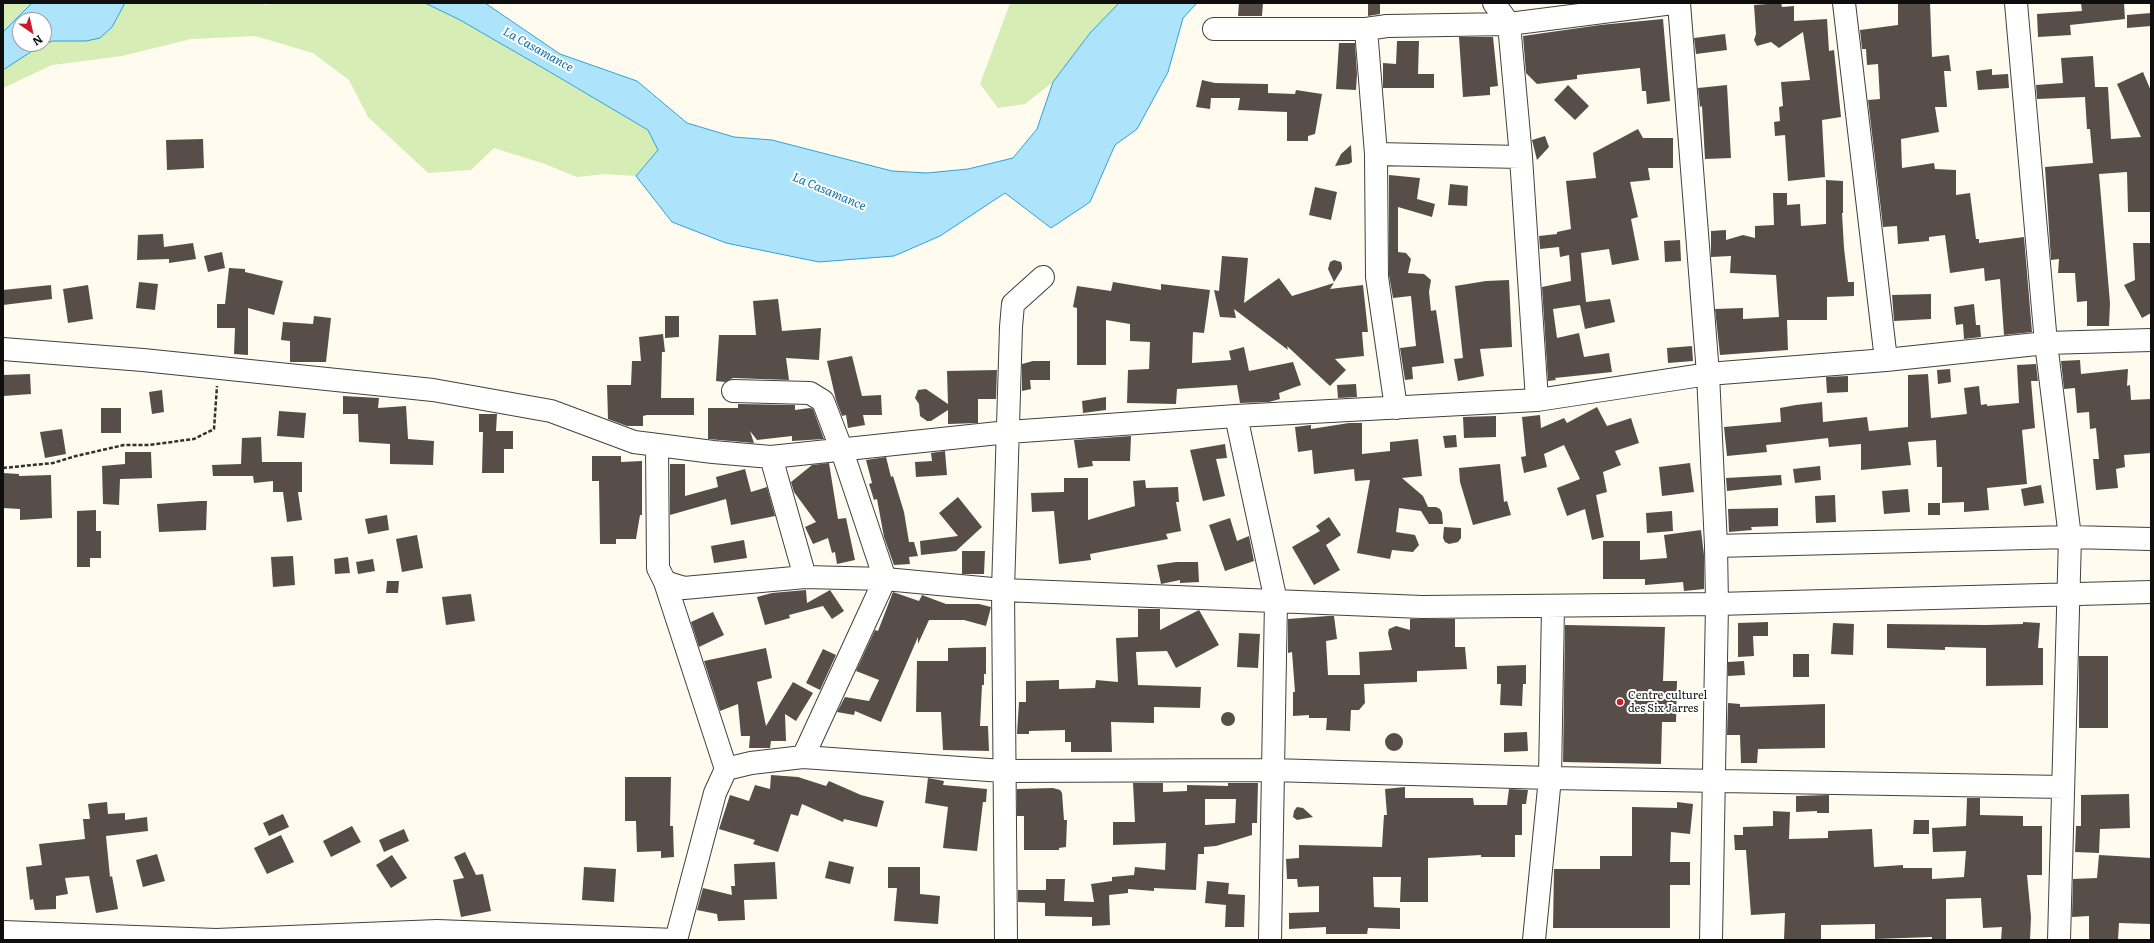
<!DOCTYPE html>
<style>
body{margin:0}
#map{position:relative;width:2154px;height:943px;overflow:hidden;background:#fffbef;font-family:Literata,serif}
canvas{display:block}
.frame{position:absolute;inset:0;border:4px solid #0e0e0e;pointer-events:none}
.north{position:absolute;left:12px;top:12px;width:40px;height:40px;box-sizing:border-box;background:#fff;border:1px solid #9f9f9f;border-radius:50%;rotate:146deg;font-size:11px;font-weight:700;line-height:16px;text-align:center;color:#0e0e0e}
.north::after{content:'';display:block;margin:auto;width:14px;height:18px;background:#ca1a2e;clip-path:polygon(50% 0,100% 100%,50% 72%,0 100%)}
</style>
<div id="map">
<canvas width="2154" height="943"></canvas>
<div class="frame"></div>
<div class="north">N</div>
</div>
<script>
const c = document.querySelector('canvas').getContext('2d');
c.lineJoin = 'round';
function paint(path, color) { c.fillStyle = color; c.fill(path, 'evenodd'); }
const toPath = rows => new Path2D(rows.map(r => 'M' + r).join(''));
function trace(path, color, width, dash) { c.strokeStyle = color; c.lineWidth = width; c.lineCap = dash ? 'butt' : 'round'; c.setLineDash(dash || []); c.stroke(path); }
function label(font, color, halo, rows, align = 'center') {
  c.font = font + ' Literata,serif'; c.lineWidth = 4; c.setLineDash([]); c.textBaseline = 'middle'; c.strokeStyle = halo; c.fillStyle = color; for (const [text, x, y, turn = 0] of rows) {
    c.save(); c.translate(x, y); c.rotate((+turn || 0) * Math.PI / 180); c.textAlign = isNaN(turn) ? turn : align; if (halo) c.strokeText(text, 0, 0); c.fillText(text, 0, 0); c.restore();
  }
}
const green = toPath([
 [3,3,32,3,3,32],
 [125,3,265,3,264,5,281,3,425,3,460,20,550,72,648,130,658,150,636,176,605,174,577,177,545,164,494,148,471,170,428,173,368,117,349,80,313,53,255,36,191,39,122,56,52,65,3,88,3,70,39,45,53,41,86,41,112,27],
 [1010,3,1119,3,1090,33,1053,82,1025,104,998,108,980,84]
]);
const water = toPath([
 [32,3,125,3,112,27,100,38,86,41,53,41,44,44,44,20,20,20,20,44,43,44,3,70,3,32,32,3],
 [425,3,485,3,560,54,637,81,687,123,734,137,772,140,892,171,927,173,968,169,1013,158,1037,129,1053,82,1090,33,1119,3,1197,3,1183,18,1168,72,1137,129,1115,145,1090,202,1051,228,1005,193,940,236,894,256,819,262,726,243,672,222,636,176,658,150,648,130,550,72,460,20,425,3]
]);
const building = toPath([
 [1239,3,1263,3,1262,16,1238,16],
 [1368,3,1380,3,1380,14,1368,16],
 [1781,3,1782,7,1794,6,1794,21,1827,19,1829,51,1834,50,1841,117,1822,120,1825,177,1788,181,1785,135,1775,136,1774,122,1780,121,1779,107,1783,106,1781,82,1810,80,1803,32,1779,48,1771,42,1757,46,1754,40,1756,34,1754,5],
 [1898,3,1930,3,1932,57,1949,55,1951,71,1944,71,1947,107,1935,107,1939,132,1901,139,1902,168,1934,163,1935,169,1956,170,1956,195,1970,193,1976,239,1979,239,1979,243,2024,237,2032,332,2004,335,2000,279,1985,281,1984,268,1950,273,1945,235,1929,237,1929,241,1898,244,1897,226,1883,227,1868,100,1880,99,1878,64,1867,65,1866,49,1862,49,1860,30,1898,25],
 [2081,3,2124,3,2125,19,2070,25,2071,35,2038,37,2037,14,2082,11],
 [2151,13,2151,26,2127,28,2127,15],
 [1663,19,1670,101,1647,104,1646,91,1642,91,1640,68,1577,75,1577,79,1537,84,1526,73,1523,36,1600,25],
 [1725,34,1727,50,1696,54,1694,38],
 [1459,37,1493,37,1498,86,1490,87,1490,95,1463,97],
 [1397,41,1419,41,1418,74,1434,74,1434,88,1383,88,1383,63,1396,64],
 [1339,43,1355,43,1357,74,1356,90,1336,89],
 [2093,56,2095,87,2108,87,2111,139,2141,137,2117,84,2143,72,2151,91,2151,212,2128,212,2127,172,2099,174,2110,303,2109,326,2087,326,2087,301,2077,302,2075,273,2058,273,2059,259,2051,260,2045,167,2093,163,2090,129,2087,129,2085,97,2037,99,2036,85,2063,83,2061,58],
 [1992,69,1992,75,2008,74,2009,88,1978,90,1976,71],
 [1202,80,1215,83,1268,84,1268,93,1295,94,1296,90,1322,94,1315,134,1308,136,1308,141,1287,141,1287,112,1238,110,1240,98,1211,98,1210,109,1196,107],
 [1568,85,1589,106,1575,120,1554,100],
 [1727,85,1731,158,1705,159,1702,106,1700,107,1698,88],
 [1638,129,1643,138,1673,138,1673,168,1648,168,1650,180,1630,182,1638,217,1631,219,1639,260,1612,265,1609,249,1581,253,1586,302,1610,299,1615,322,1585,329,1580,305,1553,309,1557,338,1579,333,1584,357,1609,353,1612,372,1555,378,1556,380,1548,381,1542,287,1571,281,1569,255,1560,257,1559,247,1540,249,1539,236,1557,234,1557,232,1571,229,1566,181,1596,178,1593,153],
 [1545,136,1549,147,1537,160,1532,140],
 [203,139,204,168,167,170,166,140],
 [1351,145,1352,162,1349,164,1335,166,1341,154],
 [1389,175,1420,178,1417,199,1435,204,1432,217,1398,207,1398,252,1406,253,1411,259,1408,273,1424,274,1431,280,1429,292,1431,311,1436,310,1444,363,1412,367,1413,379,1405,380,1400,348,1416,346,1411,296,1393,298,1389,275],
 [1826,180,1843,181,1843,213,1842,213,1844,248,1848,282,1854,282,1854,296,1827,297,1827,320,1787,320,1788,350,1720,355,1715,309,1743,308,1743,319,1779,317,1776,275,1730,273,1731,256,1711,257,1711,231,1726,230,1726,240,1743,235,1755,238,1755,226,1774,225,1773,193,1787,193,1787,205,1800,204,1801,226,1826,224],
 [1450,184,1468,186,1467,206,1448,205],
 [1315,187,1337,192,1331,220,1309,215],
 [163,234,164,247,193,243,196,259,169,263,169,259,137,260,138,235],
 [1680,240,1681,261,1665,262,1664,241],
 [2133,243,2151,243,2151,313,2142,318,2124,285,2135,280],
 [222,252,225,268,208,272,204,256],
 [1222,256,1248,258,1244,303,1279,278,1292,296,1334,283,1330,289,1363,285,1368,332,1362,332,1364,356,1335,359,1346,370,1330,386,1287,346,1288,350,1234,309,1236,318,1220,317,1214,290,1219,291],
 [1334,260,1341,262,1342,266,1342,269,1334,282,1328,269,1330,262],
 [229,268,245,269,245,272,283,281,274,315,248,308,248,355,234,354,235,328,217,328,217,304,225,304],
 [1509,280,1512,347,1480,349,1484,376,1458,381,1454,359,1463,358,1455,286,1486,281],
 [139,282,158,284,155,310,136,308],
 [1113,282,1161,290,1161,284,1210,290,1204,333,1193,332,1192,363,1231,360,1229,351,1244,347,1249,371,1293,362,1301,385,1279,393,1280,399,1269,402,1240,403,1237,385,1177,389,1176,404,1127,403,1128,370,1149,369,1150,342,1130,341,1130,324,1106,320,1106,365,1077,365,1077,308,1073,307,1077,286,1111,291],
 [51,285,52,299,3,305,3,290],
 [88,285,93,319,68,323,63,289],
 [1931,294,1931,319,1894,321,1892,295],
 [778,299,782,331,821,328,819,360,786,358,789,380,733,378,725,382,716,381,719,335,756,335,753,301],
 [1974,304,1976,325,1980,325,1981,337,1964,339,1963,324,1956,325,1954,307],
 [314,316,331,318,326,362,290,362,290,341,281,340,283,322,313,324],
 [665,316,679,316,679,337,665,338],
 [663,334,665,352,662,352,661,398,694,398,694,415,647,415,643,416,643,426,627,426,608,419,607,385,631,385,632,361,641,361,639,337],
 [1692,346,1693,361,1668,363,1667,348],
 [852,356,862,396,881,395,882,415,863,415,865,425,848,428,846,415,842,416,836,400,827,361],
 [2080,360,2081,374,2128,369,2127,386,2130,385,2131,400,2151,399,2151,453,2124,455,2125,467,2116,469,2118,488,2096,490,2093,459,2099,459,2096,428,2090,429,2089,412,2077,413,2075,388,2064,389,2061,361],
 [1033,361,1050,361,1050,380,1030,380,1031,389,1022,391,1022,364],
 [2036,364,2038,381,2031,381,2035,428,2022,430,2027,484,1987,488,1989,510,1964,512,1964,502,1942,503,1942,467,1937,467,1936,440,1908,442,1911,465,1861,470,1861,444,1829,447,1828,438,1766,445,1767,452,1727,456,1724,427,1781,422,1780,408,1796,405,1822,402,1823,422,1867,417,1869,431,1908,427,1908,375,1928,374,1931,418,1967,414,1964,388,1979,386,1981,405,1987,404,1987,406,2019,403,2017,365],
 [1950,369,1951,382,1938,384,1937,370],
 [997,370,996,399,978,399,978,423,948,424,948,410,931,421,927,421,920,416,919,404,915,398,918,390,926,389,948,404,947,371],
 [30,374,31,394,3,396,3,375],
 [1848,376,1848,392,1827,393,1826,377],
 [1356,384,1357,397,1338,398,1337,385],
 [162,390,164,412,152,414,149,392],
 [343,396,379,398,378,408,406,406,408,439,434,441,433,465,390,464,390,444,359,442,358,414,343,414],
 [1106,397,1106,410,1083,413,1082,401],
 [738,404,795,405,795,410,810,408,813,409,824,439,792,441,792,436,757,440,750,431,754,443,708,439,708,408,738,408],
 [1597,407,1607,426,1631,418,1639,443,1615,451,1621,465,1603,472,1607,492,1596,495,1604,537,1592,540,1585,509,1567,516,1557,488,1580,479,1564,445,1544,454,1547,467,1524,473,1521,457,1526,456,1522,417,1540,415,1541,428,1564,418,1567,423],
 [101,408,121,408,121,433,101,433],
 [279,411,306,413,304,438,277,436],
 [479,414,497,414,496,431,513,431,513,449,504,449,504,473,482,473,483,432,479,432],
 [1496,416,1496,437,1464,438,1463,417],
 [1349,423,1362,423,1362,454,1390,451,1390,442,1418,439,1422,476,1402,478,1423,496,1428,507,1436,507,1440,509,1442,513,1443,524,1429,524,1421,511,1399,508,1396,532,1415,535,1419,545,1413,552,1392,550,1390,559,1357,553,1370,480,1355,481,1354,469,1314,474,1312,450,1298,452,1295,427,1311,425,1311,429],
 [62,429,66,454,45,458,40,432],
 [1456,435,1457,447,1445,448,1443,436],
 [1131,436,1130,461,1092,461,1093,466,1078,468,1074,440],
 [261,437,262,462,302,462,302,492,298,492,302,520,287,522,283,492,273,492,273,481,254,483,253,476,213,476,212,465,241,464,242,438],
 [1225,444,1227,458,1216,459,1225,496,1203,501,1190,450],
 [945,451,947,475,916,477,915,462,932,461,931,453],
 [125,452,151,452,152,478,120,479,119,505,103,504,102,466,125,464],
 [592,456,621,456,621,462,642,461,642,515,640,515,636,539,616,539,616,544,600,544,599,481,592,481],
 [886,457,891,477,893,476,904,512,909,542,914,542,918,556,909,557,910,564,894,565,884,537,877,499,874,500,869,484,872,483,866,460],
 [829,463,838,519,846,518,855,560,837,564,835,552,832,553,828,538,813,544,805,527,816,522,794,492,791,482,812,465],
 [1690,463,1694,492,1662,496,1659,467],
 [670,464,685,464,685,496,718,487,716,477,745,469,751,492,767,487,775,516,731,525,726,499,670,515],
 [1500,464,1504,502,1507,501,1511,515,1473,525,1460,482,1459,468],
 [1820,466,1821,480,1795,483,1793,469],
 [3,473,19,474,19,476,51,475,52,518,20,520,20,509,3,508],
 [1781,475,1782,485,1727,491,1726,478],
 [1064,478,1088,478,1088,520,1135,506,1133,481,1145,480,1146,488,1178,487,1179,502,1176,502,1181,531,1166,534,1168,539,1090,554,1091,560,1059,564,1054,511,1032,512,1031,493,1064,492],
 [2041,485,2044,503,2024,506,2021,489],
 [1908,489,1910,512,1884,514,1882,491],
 [1835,495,1836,522,1816,523,1815,496],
 [958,497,982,527,956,551,921,555,920,541,958,536,939,513],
 [199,501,207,501,206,530,159,532,157,504],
 [1928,503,1940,503,1940,515,1928,515],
 [1778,508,1778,526,1751,527,1752,530,1729,532,1728,509],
 [96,510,96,531,101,531,101,558,90,558,90,567,77,567,77,511],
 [1672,511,1673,531,1647,533,1646,513],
 [387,515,389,530,368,534,365,519],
 [1329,517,1341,535,1326,545,1340,570,1314,585,1292,547,1320,531,1316,526],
 [1230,518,1237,541,1249,536,1254,561,1225,571,1209,525],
 [1444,527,1461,528,1461,538,1458,542,1449,544,1445,542,1443,538],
 [1701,530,1704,555,1704,589,1684,591,1683,582,1645,585,1645,579,1603,579,1603,541,1640,541,1640,560,1667,558,1664,535],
 [417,535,423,568,402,572,396,539],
 [744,540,747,558,714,563,711,546],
 [962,551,985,551,984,574,962,574],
 [293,556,295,585,273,587,271,557],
 [348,557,350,573,335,574,334,559],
 [373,559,375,571,358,574,356,562],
 [1176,562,1198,562,1199,582,1180,583,1180,580,1161,584,1157,565],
 [387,581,399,581,398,593,386,593],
 [806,590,807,603,830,590,844,611,832,619,823,606,789,615,790,618,765,625,757,597,772,593],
 [893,592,919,601,922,595,946,604,979,604,991,607,986,626,964,620,929,620,918,644,918,637,881,722,855,711,854,715,837,712,845,697,869,701,879,680,856,671,875,630,878,631],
 [471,594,475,621,446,625,442,597],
 [1138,609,1160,609,1160,630,1199,610,1219,645,1176,668,1167,651,1136,652,1138,685,1201,687,1200,708,1154,707,1154,723,1111,722,1112,752,1071,752,1071,742,1065,742,1065,730,1029,731,1029,734,1017,734,1019,702,1026,702,1026,681,1059,680,1059,689,1095,688,1096,680,1118,682,1116,638,1138,637],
 [713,612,724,635,699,647,691,622],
 [1328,616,1334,616,1337,639,1326,641,1328,675,1360,675,1359,652,1392,650,1388,633,1389,629,1396,626,1410,630,1410,619,1455,619,1455,647,1465,647,1467,669,1417,671,1417,682,1364,684,1365,703,1359,710,1351,710,1350,731,1326,730,1327,718,1309,718,1309,715,1293,716,1293,692,1295,692,1292,652,1288,653,1288,619],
 [1768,622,1768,636,1753,636,1754,656,1738,657,1738,623],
 [2023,622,2040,623,2038,648,2043,648,2043,685,1986,686,1986,648,1945,647,1945,650,1887,648,1887,624,1986,625,2023,624],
 [1833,623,1854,624,1853,655,1831,654],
 [1565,625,1665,627,1663,681,1677,681,1676,722,1662,722,1661,764,1563,762],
 [1239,633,1260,634,1258,668,1237,667],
 [986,647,986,674,984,674,984,685,982,685,980,726,988,726,989,751,943,750,941,712,916,712,917,661,948,661,948,648],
 [766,648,772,678,757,682,766,726,793,682,813,693,796,721,785,714,786,741,771,741,770,748,749,748,750,736,741,736,738,704,720,711,704,661],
 [823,649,836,655,820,690,806,683],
 [1793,654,1809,654,1809,677,1793,677],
 [2079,656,2108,656,2108,728,2079,728],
 [1744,661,1745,675,1728,676,1728,662],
 [1526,665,1526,684,1523,684,1522,706,1500,705,1501,684,1497,684,1497,666],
 [1728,703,1740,704,1740,707,1825,704,1825,748,1758,749,1757,763,1741,763,1740,735,1727,735],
 '1221 719a7 7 0 1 1 14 0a7 7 0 1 1-14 0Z',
 [1527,732,1528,751,1504,752,1504,733],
 '1385 742a9 9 0 1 1 18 0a9 9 0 1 1-18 0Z',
 [771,775,798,777,826,786,829,781,861,795,884,801,877,827,844,819,843,822,802,804,798,816,791,814,778,852,753,844,755,840,719,829,730,795,749,801,755,785,770,789],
 [625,777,671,777,670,826,673,826,674,857,661,858,661,851,637,852,636,821,625,821],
 [928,778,944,781,943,785,987,789,986,802,983,802,977,851,943,848,948,807,925,803],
 [1133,783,1163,783,1163,792,1187,791,1187,785,1228,786,1228,783,1258,783,1257,823,1252,823,1252,835,1216,846,1204,847,1204,854,1198,854,1196,890,1154,888,1154,891,1128,889,1128,893,1109,895,1110,925,1092,926,1092,917,1045,916,1045,903,1018,902,1018,890,1046,890,1046,879,1065,879,1064,901,1094,902,1091,884,1112,881,1112,877,1134,875,1135,867,1165,870,1166,843,1113,845,1113,822,1135,822],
 [1205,799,1236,799,1235,823,1205,825],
 [1405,787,1405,798,1473,798,1474,805,1507,805,1509,789,1528,790,1526,804,1522,804,1522,835,1515,835,1515,857,1481,857,1481,855,1428,858,1428,902,1400,902,1401,877,1373,877,1374,907,1400,908,1400,929,1368,928,1367,934,1326,934,1326,927,1289,929,1289,913,1319,912,1319,886,1298,887,1297,879,1287,879,1286,859,1299,858,1299,845,1382,847,1384,815,1387,815,1385,789],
 [1053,788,1060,790,1062,793,1064,820,1067,820,1066,847,1059,848,1059,850,1024,850,1024,816,1017,816,1017,789],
 [2129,794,2130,828,2100,829,2099,853,2075,852,2076,826,2081,826,2081,795],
 [1829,795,1829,813,1817,813,1817,811,1796,812,1796,796],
 [1967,798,1980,798,1980,815,2023,816,2023,826,2042,826,2042,875,2027,875,2031,917,2030,940,2001,940,2002,927,1983,928,1981,898,1946,899,1946,939,1932,939,1932,937,1875,939,1875,924,1821,925,1821,940,1784,940,1785,913,1751,915,1746,850,1735,850,1734,835,1743,835,1743,827,1773,826,1773,811,1790,812,1789,839,1828,838,1828,831,1872,829,1874,867,1903,865,1903,868,1932,868,1932,879,1964,877,1966,851,1933,852,1932,828,1966,826],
 [107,802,108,814,125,813,125,820,147,817,148,831,106,836,110,877,112,876,118,909,96,913,89,876,65,878,68,894,56,896,56,909,35,910,33,899,30,900,26,867,42,865,39,844,85,839,83,819,90,819,88,804],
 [1677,802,1693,804,1690,834,1671,832,1670,862,1690,862,1690,885,1670,885,1670,928,1553,928,1554,869,1600,869,1600,856,1632,856,1632,807,1677,808],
 [1297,807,1303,808,1313,817,1297,820,1293,817,1294,811],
 [283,814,289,827,269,836,263,823],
 [1914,820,1929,820,1929,834,1913,834],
 [352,826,361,842,331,857,323,841],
 [404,829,409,841,384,852,379,840],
 [281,835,294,862,267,874,254,848],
 [465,852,476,875,483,874,491,911,461,917,453,880,464,878,454,857],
 [157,854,165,881,143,887,136,860],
 [392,855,407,878,391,888,376,865],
 [2099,855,2151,858,2151,924,2119,923,2118,940,2089,940,2089,916,2072,917,2073,879,2097,878],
 [829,861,854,867,850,884,825,878],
 [775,862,777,899,744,900,745,920,718,921,717,914,697,910,703,888,732,895,731,886,735,886,734,864],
 [584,867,616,869,614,902,582,900],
 [888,867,920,867,920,894,940,896,938,924,894,921,897,888,888,888],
 [1207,881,1229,883,1228,894,1245,895,1244,927,1225,927,1226,905,1205,903]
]);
const path = toPath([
 [3,468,53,463,76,456,124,445,149,445,194,439,214,429,217,386]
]);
const minor = toPath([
 [1494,3,1509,24,1521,157,1537,400],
 [1679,3,1708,374,1716,546,1717,604,1711,940],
 [1844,3,1886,360],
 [2016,3,2046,343,2070,537,2059,940],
 [1214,29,1366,29],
 [1376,154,1521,157],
 [3,349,143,360,433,390,551,411,634,442,713,452,771,457,1008,432,1236,416,1537,400,1708,374,1886,360,2046,343,2151,340],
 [733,391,810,393,823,401,841,448,885,579,803,757],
 [1396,408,1377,277,1376,154,1366,29,1387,26,1509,24,1673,3],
 [1236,416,1276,601,1270,940],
 [657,445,658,568,665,582,684,588,805,577,885,579,1003,590,1422,607,1717,604,2151,592],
 [771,457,805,577],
 [1716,546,2070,537,2151,539],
 [665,582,726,769],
 [3,932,216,940,437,931,675,940],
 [676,940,715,793,726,769,751,763,803,757,1003,771,1271,770,1550,778,2063,787],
 [1006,940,1003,590,1011,327,1013,304,1043,277],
 [1534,940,1550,778,1553,606]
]);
const markers = [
 [1620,702,4,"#ca1a2e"]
];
const poiNames = [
 ["Centre culturel",1628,696],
 ["des Six Jarres",1628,709]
];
const waterNames = [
 ["La Casamance",538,50,29],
 ["La Casamance",829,192,23]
];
paint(green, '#d6edb5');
paint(water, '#aee4fb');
trace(water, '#2fa1d8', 1);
paint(building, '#574e49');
trace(minor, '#414141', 24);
trace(path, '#303030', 2.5, [4, 2]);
trace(minor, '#fff', 22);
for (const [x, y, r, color] of markers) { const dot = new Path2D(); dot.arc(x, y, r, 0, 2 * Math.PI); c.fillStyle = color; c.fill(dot); trace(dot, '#fff', 1.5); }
label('11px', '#0e0e0e', '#fff', poiNames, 'left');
label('italic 12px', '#0c70aa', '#fff', waterNames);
</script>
